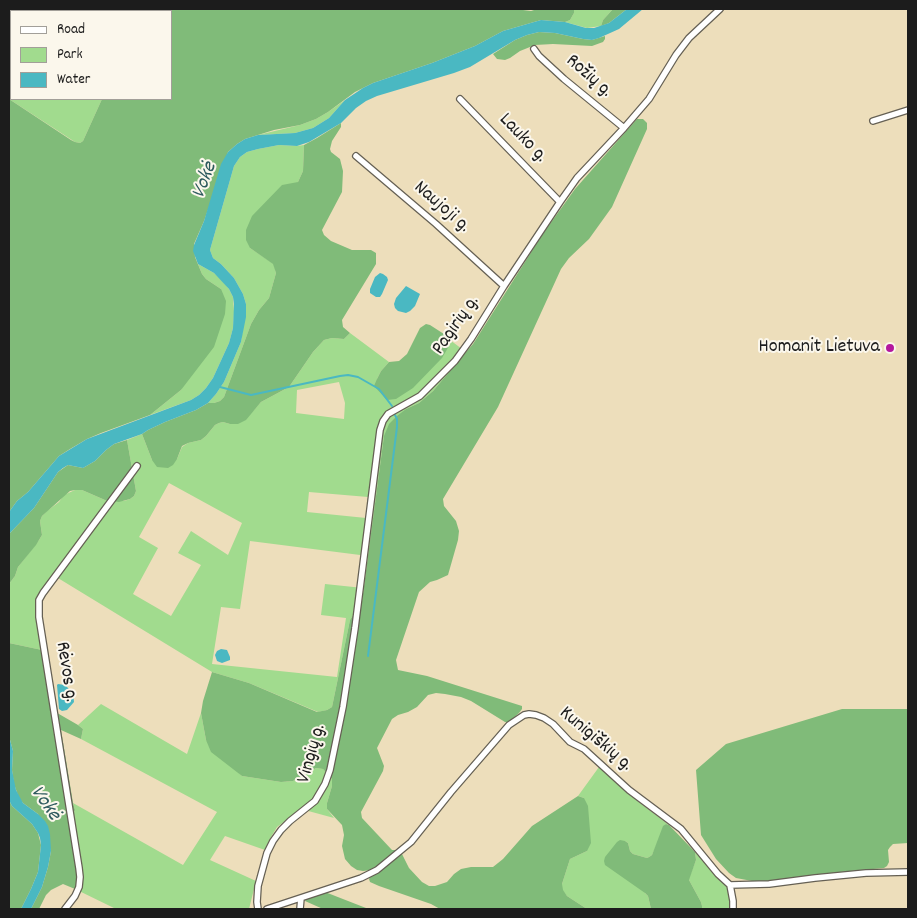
<!DOCTYPE html>
<meta charset="utf-8">
<style>
body{margin:0}
#map{position:relative;width:917px;height:918px;overflow:hidden;background:#eddebb;font-family:Dekko,sans-serif}
canvas{display:block}
.frame{position:absolute;inset:0;border:10px solid #1c1c1c;pointer-events:none}
.legend{position:absolute;left:10px;top:10px;width:162px;height:90px;box-sizing:border-box;background:#fbf7ec;border:1px solid #a29f99;margin:0;padding:6px 9px;list-style:none;font-size:15px;color:#1c1c1c}
.legend li{display:flex;align-items:center;gap:10px;height:25px}
.legend b{width:25px;border:1px solid #a29f99}
</style>
<div id="map">
<canvas width="917" height="918"></canvas>
<div class="frame"></div>
<ul class="legend">
<li><b style="height:6px;background:#fff"></b>Road</li>
<li><b style="height:14px;background:#a1db8e"></b>Park</li>
<li><b style="height:14px;background:#4ab8c2"></b>Water</li>
</ul>
</div>
<script>
const c = document.querySelector('canvas').getContext('2d');
c.lineJoin = 'round';
function paint(path, color) { c.fillStyle = color; c.fill(path, 'evenodd'); }
const toPath = rows => new Path2D(rows.map(r => 'M' + r).join(''));
function trace(path, color, width, dash) { c.strokeStyle = color; c.lineWidth = width; c.lineCap = dash ? 'butt' : 'round'; c.setLineDash(dash || []); c.stroke(path); }
function label(font, color, halo, rows, align = 'center') {
  c.font = font + ' Dekko,sans-serif'; c.lineWidth = 4; c.setLineDash([]); c.textBaseline = 'middle'; c.strokeStyle = halo; c.fillStyle = color; for (const [text, x, y, turn = 0] of rows) {
    c.save(); c.translate(x, y); c.rotate((+turn || 0) * Math.PI / 180); c.textAlign = isNaN(turn) ? turn : align; if (halo) c.strokeText(text, 0, 0); c.fillText(text, 0, 0); c.restore();
  }
}
const green = toPath([
 [64,9,144,9,143,11,62,11],
 [574,9,613,9,603,20,601,26,587,28,565,22,570,20,574,13],
 [11,70,11,99,102,99,83,141,80,143,75,142,9,99,9,73],
 [345,100,329,118,313,128,295,133,258,135,300,125,316,119,328,112],
 [279,145,297,146,304,145,303,171,298,182,250,248,274,264,276,273,269,298,259,310,251,324,224,397,220,401,214,403,208,403,216,394,224,382,241,342,246,304,243,294,234,278,221,264,213,258,210,250,234,166,240,157,247,152,258,149],
 [198,264,214,273,222,280,229,289,233,297,234,312,233,328,229,343,213,378,206,388,199,395,191,400,150,415,181,390,221,289,206,279,202,274],
 [350,333,389,362,381,371,377,379,449,346,450,340,466,352,433,391,419,403,406,409,384,437,368,556,250,541,240,609,221,607,212,664,337,677,346,618,321,615,325,584,363,588,362,601,350,620,332,707,327,710,318,712,249,683,212,672,53,575,40,592,36,603,36,617,42,650,9,643,9,584,15,576,18,567,39,540,42,535,40,521,42,516,47,511,59,502,64,495,75,490,82,490,105,500,124,501,130,499,134,496,136,491,127,440,142,434,152,460,177,459,182,447,188,443,201,440,206,436,215,425,219,423,223,422,230,424,254,410,261,402,289,387,313,352,324,340,332,338,344,339],
 [339,382,345,403,344,419,296,413,297,390],
 [169,483,242,523,228,555,191,531,178,553,201,565,171,616,133,594,158,548,139,537],
 [309,492,368,497,366,518,307,512],
 [101,704,187,754,201,713,206,740,242,776,281,782,293,781,316,768,323,769,332,779,332,786,327,803,327,809,334,818,301,809,277,827,271,837,265,850,225,836,210,860,256,881,249,909,116,909,75,889,70,823,75,810,73,803,183,865,217,812,81,739,83,729,78,725],
 [599,767,631,796,669,825,666,824,652,855,649,857,647,858,633,854,630,851,628,843,625,841,645,893,648,896,651,909,587,909,567,896,562,890,562,884,570,859,587,851,584,798,578,796],
 [695,852,727,886,729,890,730,909,702,909,702,906,701,902,689,880,689,878,696,860]
]);
const forest = toPath([
 [9,9,64,9,62,11,11,11,11,70,9,73],
 [144,9,522,9,523,10,531,11,537,9,574,9,574,13,570,20,565,22,541,20,503,31,475,46,432,63,373,83,355,92,328,112,316,119,300,125,274,130,245,139,237,144,228,152,204,221,194,244,195,257,202,274,206,279,221,289,226,301,225,314,214,347,181,390,150,415,101,433,87,439,70,449,59,456,28,492,17,501,9,512,9,99,71,140,75,142,80,143,83,141,102,99,171,99,171,11,143,11],
 [613,9,627,9,609,23,601,26,603,20],
 [539,32,555,33,583,39,592,40,605,36,605,39,603,42,592,46,553,44,535,45,520,51,510,58,505,60,497,59,493,54,515,40,527,35],
 [637,119,643,119,647,123,647,129,612,207,589,239,569,258,561,269,498,407,443,499,444,506,456,521,459,531,458,540,448,575,437,580,430,582,419,592,396,660,398,670,427,676,522,706,522,709,519,713,509,722,505,722,471,701,461,697,445,694,436,693,428,695,417,707,408,712,398,715,392,719,377,748,384,766,383,771,361,812,362,818,392,850,397,850,402,854,409,868,422,882,429,886,435,886,447,882,454,874,461,869,471,867,493,867,503,859,532,826,578,796,584,798,588,806,591,843,587,851,570,859,562,884,563,890,567,896,587,909,440,909,431,904,379,886,370,882,369,879,371,876,371,870,363,871,357,870,351,866,345,859,342,846,344,835,342,825,327,809,327,803,332,786,332,779,323,769,316,768,293,781,281,782,242,776,211,752,206,740,201,713,203,701,212,672,249,683,317,712,327,710,332,707,350,620,362,601,384,436,389,424,397,416,406,409,419,403,433,391,466,352,473,344,542,235,575,189],
 [341,123,341,127,332,141,330,149,331,152,340,159,343,171,342,192,322,230,324,235,331,241,352,250,371,250,376,253,376,264,342,320,343,327,350,333,344,339,332,338,324,340,313,352,289,387,261,402,246,420,238,424,230,424,223,422,219,423,215,425,206,436,201,440,188,443,182,446,177,459,173,465,168,468,157,467,152,460,142,434,148,430,165,422,196,410,208,403,214,403,220,401,224,397,251,324,259,310,269,298,276,273,273,264,250,248,246,240,246,230,252,216,282,185,298,182,303,171,304,145,317,138],
 [426,324,430,325,447,336,450,340,449,346,442,358,413,388,396,399,387,400,374,386,377,379,381,371,389,362,399,361,407,354,420,328],
 [127,440,136,491,134,496,130,499,119,502,105,500,82,490,75,490,70,491,42,516,40,521,42,535,36,545,18,567,15,576,9,584,9,534,34,508,58,472,68,465,83,468,95,461,106,450,114,444],
 [9,643,42,650,52,710,78,725,83,729,81,739,61,730,73,803,75,810,70,823,78,878,75,889,63,884,51,890,46,895,39,909,31,909,42,887,48,867,51,851,38,814,23,803,19,798,14,784,12,770,13,751,9,736],
 [842,709,908,709,908,843,893,844,890,847,888,850,889,862,887,866,884,868,840,872,767,882,752,881,736,878,729,873,716,859,701,835,696,770,726,744],
 [9,800,12,806,32,824,38,833,41,845,38,872,31,889,21,909,9,909],
 [666,824,669,825,695,852,696,860,689,880,701,902,702,906,702,909,651,909,648,896,645,893,605,865,604,861,605,857,617,842,620,840,625,841,628,843,630,851,633,854,647,858,649,857,652,855,663,826],
 [325,892,366,908,367,909,323,909,305,901,307,898]
]);
const water = toPath([
 [627,9,643,9,619,29,599,38,592,40,583,39,555,33,539,32,527,35,515,40,470,67,454,73,377,96,366,101,356,108,341,123,309,142,297,146,279,145,258,149,247,152,240,157,234,166,210,250,213,258,221,264,234,278,243,294,246,304,246,317,241,342,224,382,216,394,208,403,196,410,165,422,148,430,142,434,114,444,106,450,95,461,83,468,68,465,63,468,58,472,34,508,9,534,9,512,17,501,28,492,59,456,87,439,191,400,199,395,206,388,213,378,229,343,233,328,234,304,233,297,229,289,214,273,198,264,193,251,194,245,204,221,221,164,228,152,237,144,245,139,258,135,295,133,313,128,329,118,345,100,363,88,373,83,432,63,475,46,503,31,541,20,565,22,586,28,594,28,609,23],
 [380,273,383,274,387,277,388,280,382,294,380,297,376,297,370,293,370,289,375,277],
 [406,286,420,294,415,306,410,311,406,313,398,311,395,308,394,304,396,298],
 [221,649,227,650,230,657,230,660,222,663,217,661,215,655,217,651],
 [58,684,65,685,73,693,74,702,67,710,62,711,59,709,57,685],
 [9,736,13,751,12,770,16,790,23,803,38,814,45,821,48,826,50,834,51,851,48,867,42,887,31,909,21,909,31,889,38,872,41,845,40,838,38,833,32,824,12,806,9,800]
]);
const stream = toPath([
 [220,387,251,395,340,376,348,375,358,377,379,389,392,406],
 [368,656,397,427,397,419,395,415]
]);
const street = toPath([
 [534,49,539,56,564,79,624,128],
 [460,99,560,202],
 [873,121,908,110],
 [356,156,436,224,504,286],
 [730,885,733,901,733,909],
 [65,909,75,896,79,887,80,877,79,868,39,617,39,600,43,593,137,466],
 [258,909,257,902,258,886,267,853,273,841,281,830,290,821,315,801,325,784,330,770,343,707,355,628,380,430,383,421,388,414,420,396,455,361,471,339,504,286,560,202,577,178,624,128,649,99,676,55,689,38,720,9],
 [267,909,361,878,377,870,411,842,451,792,509,725,524,715,529,714,536,715,544,718,553,724,570,742,584,749,629,790,681,829,718,874,730,885,769,884,815,878,866,873,908,872],
 [300,909,301,898]
]);
const markers = [
 [890,348,5,"#b5179e"]
];
const streetNames = [
 ["Rožių g.",588,77,41],
 ["Lauko g.",522,139,46],
 ["Naujoji g.",441,208,41],
 ["Pagirių g.",457,326,-55],
 ["Rėvos g.",65,672,81],
 ["Kunigiškių g.",595,740,40],
 ["Vingių g.",313,754,-74]
];
const poiNames = [
 ["Homanit Lietuva",880,348]
];
const waterNames = [
 ["Vokė",206,181,-69],
 ["Vokė",44,804,55]
];
paint(green, '#a1db8e');
paint(forest, '#80bb79');
paint(water, '#4ab8c2');
trace(stream, '#4ab8c2', 2);
trace(street, '#656054', 8);
trace(street, '#fff', 5.5);
for (const [x, y, r, color] of markers) { const dot = new Path2D(); dot.arc(x, y, r, 0, 2 * Math.PI); c.fillStyle = color; c.fill(dot); trace(dot, '#fbf7ec', 2); }
label('20px', '#1c1c1c', '#fbf7ec', streetNames);
label('20px', '#1c1c1c', '#fbf7ec', poiNames, 'right');
label('italic 21px', '#2e5a5e', '#fbf7ec', waterNames);
</script>
